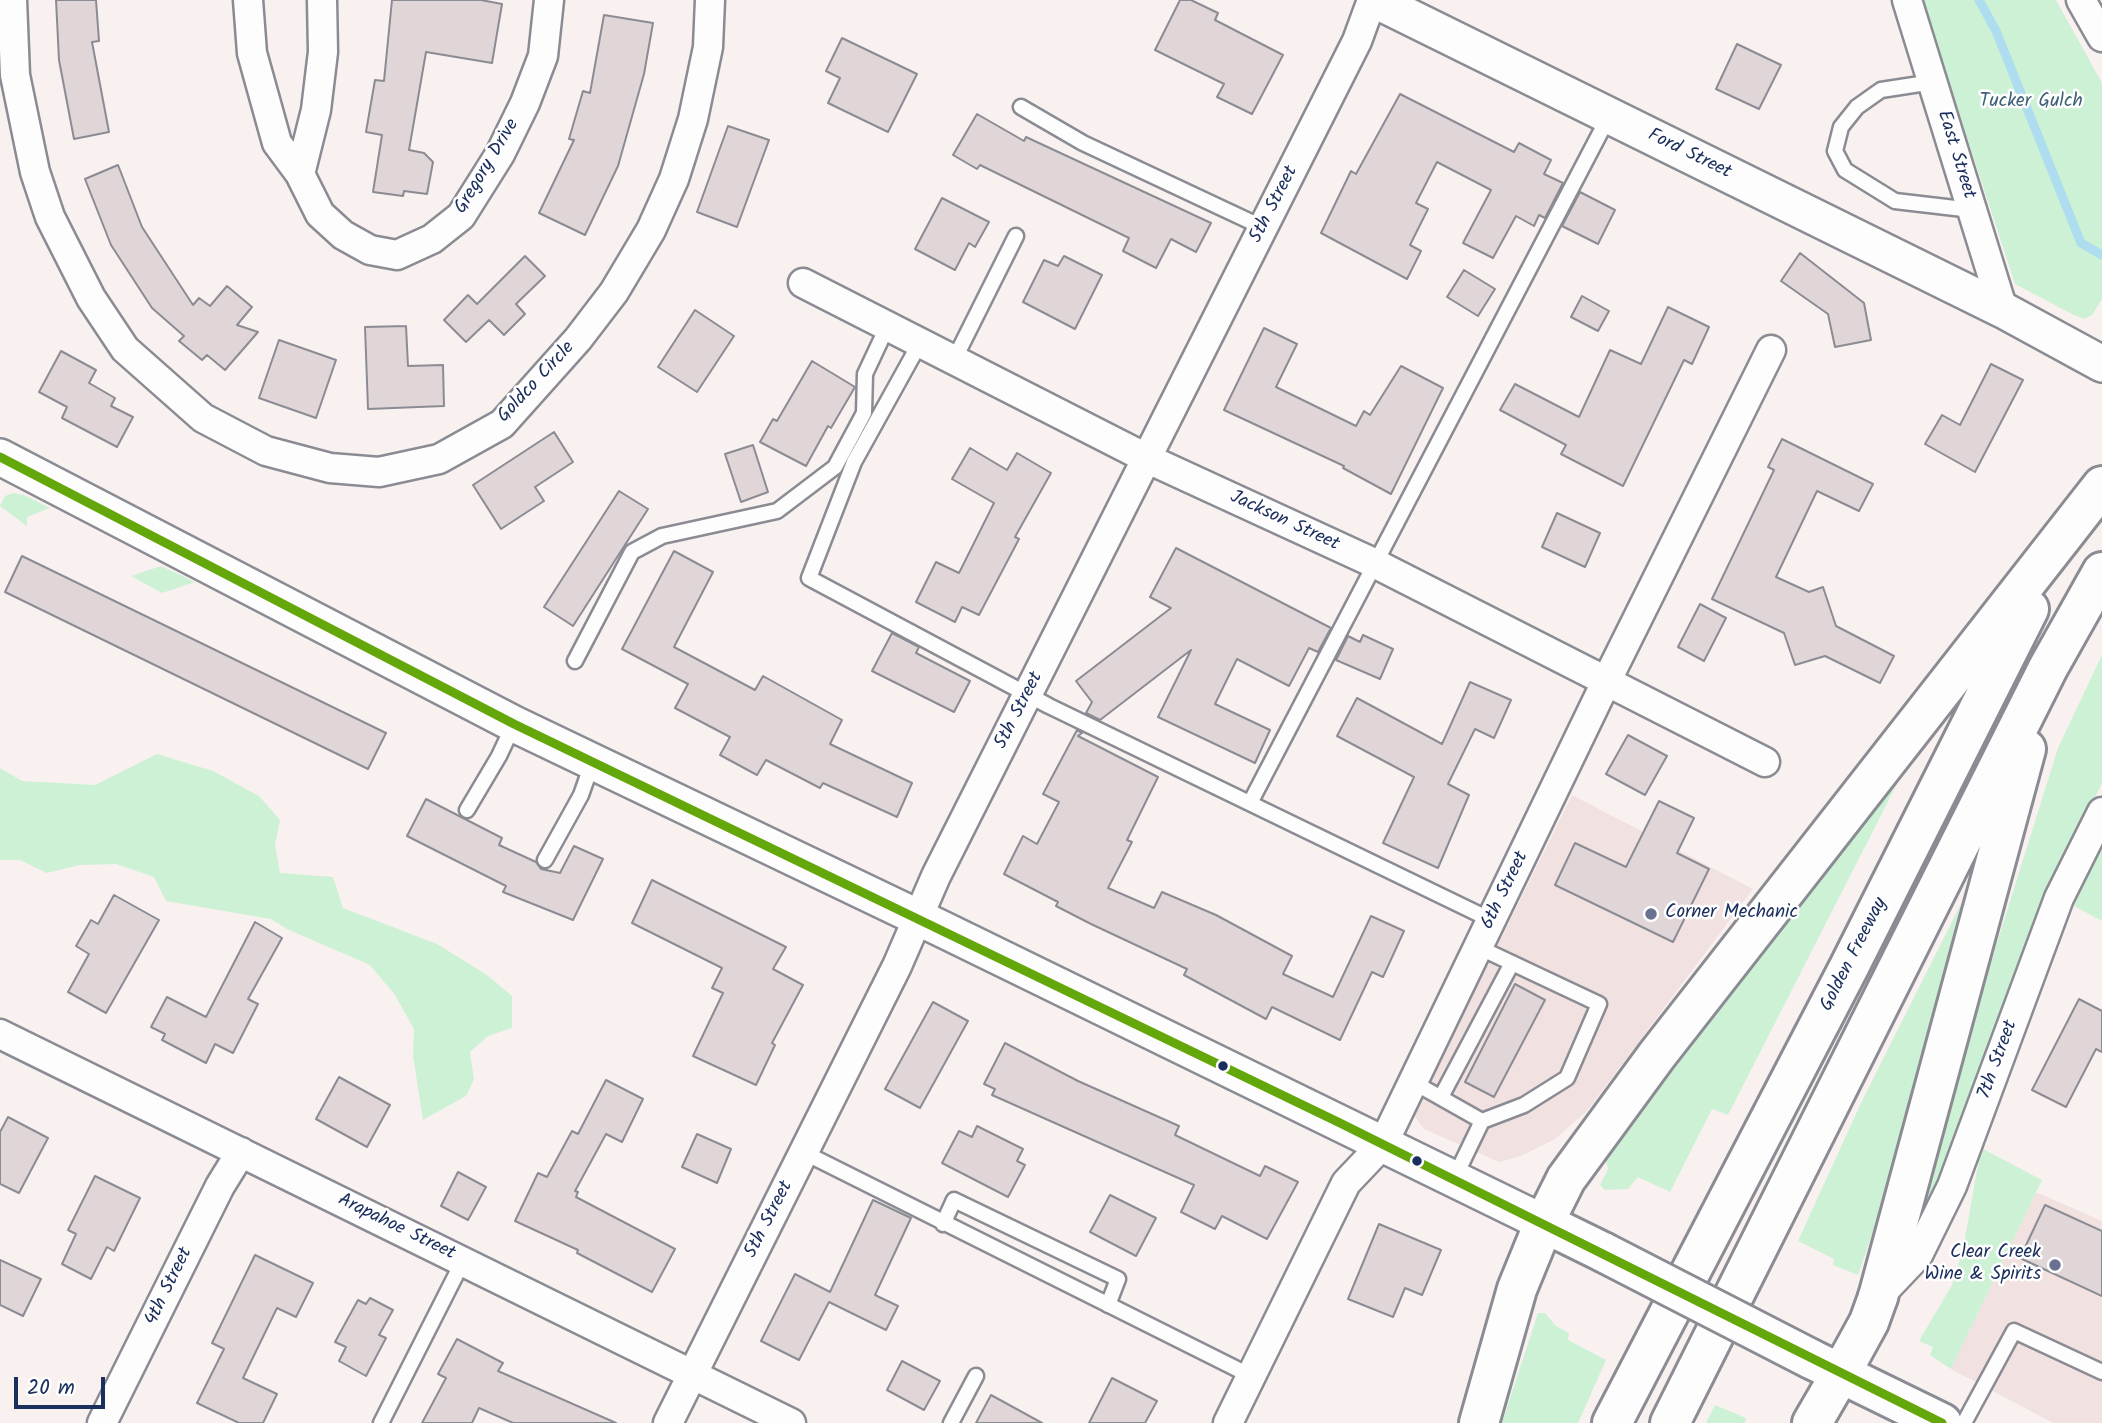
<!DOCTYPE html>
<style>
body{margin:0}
#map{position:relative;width:2102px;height:1423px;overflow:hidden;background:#f9f1f0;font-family:Kalam,sans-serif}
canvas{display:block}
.scale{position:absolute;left:14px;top:1377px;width:91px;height:32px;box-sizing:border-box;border:4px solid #1b2f5e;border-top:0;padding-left:9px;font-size:21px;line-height:24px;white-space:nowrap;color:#1b2f5e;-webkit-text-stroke:5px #fff;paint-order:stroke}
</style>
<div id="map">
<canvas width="2102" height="1423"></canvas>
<div class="scale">20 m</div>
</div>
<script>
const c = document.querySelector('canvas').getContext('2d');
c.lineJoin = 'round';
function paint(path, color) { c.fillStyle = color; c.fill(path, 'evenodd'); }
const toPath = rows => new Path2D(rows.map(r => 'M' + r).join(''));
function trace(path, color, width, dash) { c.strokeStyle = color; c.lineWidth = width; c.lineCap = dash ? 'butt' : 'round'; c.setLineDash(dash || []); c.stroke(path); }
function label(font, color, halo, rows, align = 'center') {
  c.font = font + ' Kalam,sans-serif'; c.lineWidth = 5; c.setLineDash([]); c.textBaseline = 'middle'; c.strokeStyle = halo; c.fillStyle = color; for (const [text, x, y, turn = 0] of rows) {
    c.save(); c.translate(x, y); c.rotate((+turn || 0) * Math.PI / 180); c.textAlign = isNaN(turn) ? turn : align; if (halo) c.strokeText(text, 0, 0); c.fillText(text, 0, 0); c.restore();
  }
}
const built = toPath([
 [1572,795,1753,889,1587,1111,1555,1139,1521,1156,1499,1162,1424,1129,1414,1115],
 [2036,1192,2102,1221,2102,1423,2053,1423,1951,1369]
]);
const green = toPath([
 [1922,0,2056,0,2102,83,2102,299,2092,315,2084,319,2072,314,2015,284],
 [13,493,24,495,50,508,27,517,27,526,0,506,5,496],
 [161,566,195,582,162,593,131,576],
 [2102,655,2102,783,2059,872,1926,1218,1904,1240,2058,748],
 [157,754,213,771,259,796,280,820,275,845,280,873,333,877,343,908,437,944,487,975,512,996,512,1028,488,1036,470,1052,474,1079,466,1096,423,1120,413,1056,414,1029,395,995,370,965,287,929,271,919,166,901,154,877,116,864,79,865,47,873,20,860,0,860,0,768,22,781,95,785],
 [1891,779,1897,784,1728,1115,1712,1109,1670,1192,1638,1177,1628,1189,1605,1190,1600,1185,1608,1169,1606,1162,1678,1049],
 [2102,843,2102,921,2074,906],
 [1980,866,1914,1113,1858,1275,1833,1265,1834,1259,1798,1241,1861,1103],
 [1981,1148,2042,1180,1951,1369,1930,1355,1933,1347,1919,1341,1952,1285,1963,1249],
 [1538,1313,1545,1313,1556,1326,1569,1333,1568,1340,1606,1360,1578,1423,1502,1423],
 [1715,1405,1746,1418,1745,1423,1706,1423]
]);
const stream = toPath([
 [1979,0,1996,31,2081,243,2102,255]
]);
const building = toPath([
 [56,0,96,0,99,41,92,42,109,132,74,139,59,60,56,0],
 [392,0,481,0,502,4,492,63,426,52,409,150,424,153,433,162,427,194,404,191,403,196,373,192,382,135,366,132,375,80,384,81,392,0],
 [1180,0,1191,0,1218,13,1215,20,1283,55,1252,114,1217,97,1224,84,1155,50,1180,0],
 [604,15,653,23,644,74,618,166,585,235,539,213,574,140,569,139,583,91,590,93,604,15],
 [842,38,917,74,888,132,828,103,840,78,826,71,842,38],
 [1737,44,1781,65,1759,109,1716,89,1737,44],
 [1400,94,1514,152,1519,143,1551,160,1544,174,1563,183,1545,218,1539,215,1534,226,1516,216,1493,258,1463,243,1491,190,1437,162,1416,203,1428,209,1410,245,1421,251,1407,279,1321,233,1351,171,1356,174,1400,94],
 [977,114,1024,141,1026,137,1211,223,1196,252,1171,239,1156,268,1123,251,1129,238,980,165,977,169,953,155,977,114],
 [728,126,769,140,737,227,697,212,728,126],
 [118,165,142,227,193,305,199,298,210,306,227,286,252,307,237,325,258,332,225,370,207,355,202,360,179,341,184,336,152,308,111,245,85,179,118,165],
 [1580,192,1615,210,1598,244,1562,226,1580,192],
 [942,198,989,222,975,247,969,243,955,270,915,249,942,198],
 [1800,253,1864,303,1871,340,1835,347,1828,314,1781,281,1800,253],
 [525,256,545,276,516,304,525,314,504,335,489,320,466,342,444,320,468,295,477,304,525,256],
 [1064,256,1102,275,1075,329,1023,302,1044,260,1058,266,1064,256],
 [1464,270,1495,289,1478,316,1447,297,1464,270],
 [1582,296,1609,311,1598,331,1571,317,1582,296],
 [1668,307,1709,327,1692,364,1684,360,1623,486,1561,454,1566,445,1500,410,1515,384,1579,417,1610,350,1641,364,1668,307],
 [695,310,734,336,697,392,658,367,695,310],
 [406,326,408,366,443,365,444,406,368,409,365,327,406,326],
 [1264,328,1297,344,1276,387,1356,426,1364,411,1370,415,1401,366,1443,388,1391,494,1343,468,1344,466,1224,410,1264,328],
 [279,340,336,360,316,418,259,398,279,340],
 [61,351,96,370,89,383,115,398,111,406,133,417,117,447,62,418,67,407,39,392,61,351],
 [812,361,855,387,831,428,828,426,806,466,760,442,773,419,777,421,812,361],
 [1991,364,2023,380,1975,472,1925,444,1942,415,1960,425,1991,364],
 [554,432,573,462,535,487,544,501,501,529,473,485,554,432],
 [1782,439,1873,484,1859,511,1817,491,1776,577,1809,592,1823,587,1836,626,1894,656,1880,683,1825,656,1795,665,1784,633,1712,599,1774,470,1768,467,1782,439],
 [753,445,768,492,741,502,725,454,753,445],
 [970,448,1007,470,1017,453,1051,473,1015,537,1019,539,979,615,962,607,955,622,916,602,936,562,959,573,994,503,952,479,970,448],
 [619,491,648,509,573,626,544,607,619,491],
 [1557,513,1600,533,1585,567,1542,547,1557,513],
 [1176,548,1331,628,1318,652,1309,648,1289,686,1237,659,1215,704,1270,730,1255,763,1158,717,1191,650,1100,720,1086,713,1092,702,1076,681,1171,608,1150,597,1176,548],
 [674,551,713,572,674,647,755,690,763,676,842,720,830,744,912,783,897,817,823,783,820,788,766,760,757,775,720,755,730,737,675,708,688,684,622,649,674,551],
 [22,556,386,733,368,769,5,592,22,556],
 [1700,604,1726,618,1704,661,1678,647,1700,604],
 [892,633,919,647,916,653,970,681,954,712,872,671,892,633],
 [1363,635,1393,649,1380,679,1336,660,1348,636,1360,642,1363,635],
 [1470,682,1511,700,1494,738,1475,729,1448,784,1469,795,1438,868,1383,843,1414,777,1337,736,1357,698,1442,744,1470,682],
 [1077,730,1082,733,1078,736,1158,777,1127,840,1132,842,1108,888,1154,908,1162,892,1216,915,1292,956,1283,974,1333,997,1371,916,1404,931,1383,977,1372,972,1340,1040,1272,1007,1266,1019,1184,975,1187,969,1091,924,1056,906,1058,902,1004,874,1023,836,1037,844,1059,802,1043,794,1077,730],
 [1628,735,1667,756,1645,795,1606,774,1628,735],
 [426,799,502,838,499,845,536,862,541,869,560,873,574,846,603,859,573,920,503,892,506,886,407,836,426,799],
 [1659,801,1694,818,1677,853,1709,869,1673,942,1555,885,1575,843,1626,867,1659,801],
 [652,880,786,947,773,969,803,985,772,1043,775,1045,756,1085,693,1056,723,993,712,988,722,968,632,923,652,880],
 [114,895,159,920,106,1013,68,992,89,954,76,946,91,920,98,924,114,895],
 [255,922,282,938,248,999,258,1004,233,1053,215,1044,206,1063,162,1040,165,1034,151,1027,167,997,206,1017,255,922],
 [1515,984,1545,1000,1494,1097,1465,1082,1515,984],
 [2079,999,2102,1011,2102,1052,2096,1049,2066,1107,2032,1090,2079,999],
 [933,1002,968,1021,920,1108,885,1089,933,1002],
 [1005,1043,1078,1081,1179,1126,1175,1135,1260,1176,1265,1166,1298,1182,1267,1239,1222,1216,1215,1229,1181,1212,1194,1185,992,1095,995,1089,984,1084,1005,1043],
 [339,1077,390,1105,367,1147,316,1119,339,1077],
 [606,1080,643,1099,622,1142,606,1134,575,1191,578,1192,576,1197,675,1249,652,1292,577,1253,578,1250,515,1221,538,1173,547,1177,572,1131,578,1134,606,1080],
 [8,1117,48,1138,19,1193,0,1184,0,1132,8,1117],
 [977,1126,1023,1149,1017,1161,1025,1165,1008,1197,942,1163,959,1131,972,1137,977,1126],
 [697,1134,731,1149,717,1183,682,1167,697,1134],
 [458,1172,486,1187,468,1220,441,1206,458,1172],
 [95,1176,140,1198,114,1251,107,1247,91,1279,62,1264,76,1234,68,1230,95,1176],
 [1110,1195,1156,1218,1136,1256,1090,1232,1110,1195],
 [873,1200,911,1218,875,1295,898,1306,886,1330,829,1302,799,1360,761,1341,795,1274,830,1292,873,1200],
 [2045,1205,2102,1231,2102,1296,2020,1258,2045,1205],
 [1379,1224,1441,1250,1422,1295,1405,1288,1393,1317,1348,1299,1379,1224],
 [255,1255,313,1283,296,1317,277,1308,243,1378,277,1394,263,1423,239,1423,197,1403,224,1349,212,1343,255,1255],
 [0,1260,41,1279,23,1316,0,1305,0,1260],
 [370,1298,393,1310,379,1335,386,1338,366,1376,339,1361,346,1347,335,1342,358,1300,366,1304,370,1298],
 [457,1339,503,1363,498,1371,616,1423,513,1423,479,1408,472,1423,422,1423,446,1378,438,1374,457,1339],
 [902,1361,940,1381,924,1410,887,1390,902,1361],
 [1112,1378,1157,1401,1145,1423,1089,1423,1112,1378],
 [991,1395,1042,1423,976,1423,991,1395]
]);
const service = toPath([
 [1933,82,1881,90,1857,107,1841,127,1835,151,1845,170,1895,201,1972,210],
 [1021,107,1083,143,1264,228],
 [921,341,854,462,809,578,1049,706,1491,920],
 [955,358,1016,236],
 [575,661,632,552,662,536,777,511,835,467,864,413,865,374,888,325],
 [1250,803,1609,116],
 [467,810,499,756,514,724],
 [545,860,581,795,593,761],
 [1413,1082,1482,1121],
 [1441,1097,1512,963],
 [805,1153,1251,1376],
 [1454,1179,1482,1121,1524,1105,1567,1078,1599,1004,1478,947],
 [943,1224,954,1200,1118,1279,1108,1305],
 [381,1423,463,1261],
 [951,1423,976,1376],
 [1964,1423,2014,1331,2102,1372]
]);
const minor = toPath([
 [12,0,15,75,35,172,50,217,91,298,125,349,203,418,266,451,330,468,379,472,439,459,502,424,578,339,614,292,651,230,674,179,693,119,708,47,710,0],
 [248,0,252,53,277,143,300,174,320,214,343,235,370,250,397,255,432,239,461,216,500,154,525,103,543,56,549,0],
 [1907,0,2003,310],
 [2081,0,2102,37],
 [300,174,316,110,323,52,322,0],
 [803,283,1148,459,1374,563,1765,762],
 [0,1034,791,1423],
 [1880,1295,1918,1255,1952,1186,2059,898,2102,812],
 [102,1423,220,1186,241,1152],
 [668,1423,897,966,936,876,1357,41,1372,0],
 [1228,1423,1346,1183,1383,1144,1607,680,1771,350]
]);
const tertiary = toPath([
 [1375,0,2003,310,2102,364],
 [0,457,514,724,942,929,1544,1223]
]);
const secondary = toPath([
 [1544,1223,1603,1252],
 [1811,1359,1942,1423],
 [1841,1373,1869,1322,1878,1297]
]);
const motorway = toPath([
 [1878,1297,2026,749],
 [1479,1423,1517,1289,1544,1223,1566,1179,1657,1055,2102,486],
 [1612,1423,1849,967,2029,609],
 [1670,1423,2048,668,2102,572],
 [1812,1423,1841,1373]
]);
const secondaryBridge = toPath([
 [1603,1252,1811,1359]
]);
const bus1 = toPath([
 [0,457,514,724,1340,1123,1942,1423]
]);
const markers = [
 [1651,914,7,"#697391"],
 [1223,1066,6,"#1b2f5e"],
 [1417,1161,6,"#1b2f5e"],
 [2055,1265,7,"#697391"]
];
const parkNames = [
 ["Tucker Gulch",2031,103]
];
const streetNames = [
 ["Ford Street",1689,155,26],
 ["East Street",1955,155,73],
 ["Gregory Drive",488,167,-59],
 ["5th Street",1275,205,-63],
 ["Goldco Circle",537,383,-47],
 ["Jackson Street",1284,522,25],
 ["5th Street",1020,711,-63],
 ["6th Street",1506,891,-64],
 ["Golden Freeway",1855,955,-63],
 ["7th Street",1999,1060,-70],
 ["5th Street",770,1220,-63],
 ["Arapahoe Street",396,1228,26],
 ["4th Street",170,1287,-64]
];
const poiNames = [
 ["Corner Mechanic",1665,914],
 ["Clear Creek",2041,1254,"right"],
 ["Wine & Spirits",2041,1276,"right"]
];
paint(built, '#f1e2e1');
paint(green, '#ccf1d5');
trace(stream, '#adddef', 9);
paint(building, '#e0d6d7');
trace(building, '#8b8b94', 2);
trace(service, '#8b8b94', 19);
trace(minor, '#8b8b94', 33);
trace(tertiary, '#8b8b94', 40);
trace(secondary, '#8b8b94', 44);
trace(motorway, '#8b8b94', 44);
trace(service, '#fefdfd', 14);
trace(minor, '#fefdfd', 28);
trace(tertiary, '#fefdfd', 35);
trace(secondary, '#fefdfd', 38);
trace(motorway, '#fefdfd', 38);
trace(secondaryBridge, '#8b8b94', 44, []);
trace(secondaryBridge, '#fefdfd', 38);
trace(bus1, '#64a70b', 9);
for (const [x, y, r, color] of markers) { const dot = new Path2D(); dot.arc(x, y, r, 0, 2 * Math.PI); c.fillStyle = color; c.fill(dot); trace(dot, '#fff', 2.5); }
label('19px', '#3e6076', '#fff', parkNames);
label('19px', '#1b2f5e', '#fff', streetNames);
label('19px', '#1b2f5e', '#fff', poiNames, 'left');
</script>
